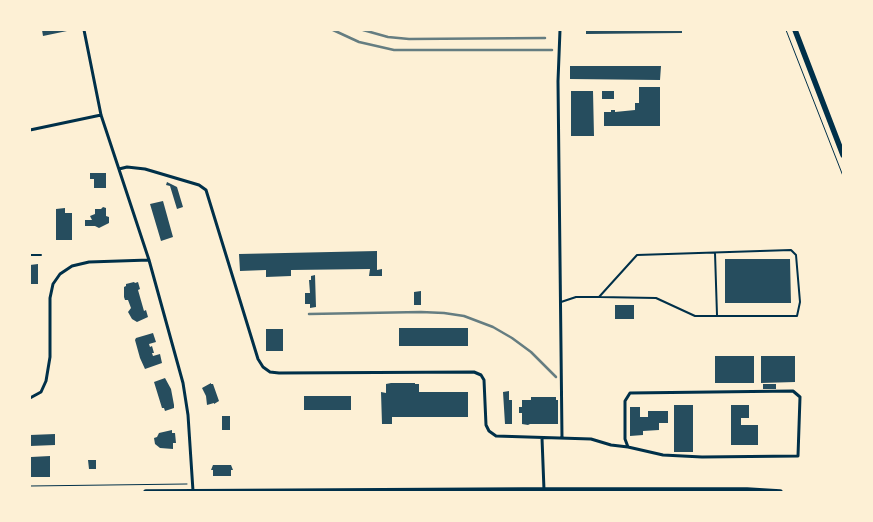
<!DOCTYPE html>
<style>
body{margin:0}
#map{position:relative;width:873px;height:522px;overflow:hidden;background:#fdf0d5;font-family:Inter,sans-serif}
canvas{display:block}
.frame{position:absolute;inset:0;border:31px solid #fdf0d5;pointer-events:none}
</style>
<div id="map">
<canvas width="873" height="522"></canvas>
<div class="frame"></div>
</div>
<script>
const c = document.querySelector('canvas').getContext('2d');
c.lineJoin = 'round';
function paint(path, color) { c.fillStyle = color; c.fill(path, 'evenodd'); }
const toPath = rows => new Path2D(rows.map(r => 'M' + r).join(''));
function trace(path, color, width, dash) { c.strokeStyle = color; c.lineWidth = width; c.lineCap = dash ? 'butt' : 'round'; c.setLineDash(dash || []); c.stroke(path); }
const building = toPath([
 [42,30,66,30,67,31,43,36],
 [586,30,682,30,682,33,586,34],
 [570,66,661,66,660,80,570,79],
 [639,87,660,87,660,126,604,126,604,112,611,112,611,110,615,110,615,112,635,110,635,103,639,103],
 [571,91,593,91,594,136,571,136],
 [602,91,614,91,614,99,602,99],
 [90,173,106,173,106,188,94,188,94,179,90,179],
 [167,182,177,187,183,207,177,209,170,186,166,185],
 [163,201,173,237,161,241,150,204],
 [103,207,106,208,106,216,109,217,109,223,99,228,95,226,85,226,85,220,92,220,90,216,95,214,95,209,101,209],
 [65,208,65,213,72,213,72,240,56,240,56,209],
 [377,251,377,270,382,269,382,276,369,276,370,269,291,270,291,276,266,277,266,270,240,271,239,254],
 [725,259,790,259,791,303,725,303],
 [38,264,38,284,30,284,30,265],
 [315,275,316,307,310,308,310,304,305,304,305,293,310,293,309,280,311,280,311,276],
 [134,282,135,283,138,282,140,289,138,290,144,311,146,310,148,317,137,322,132,319,128,312,131,308,128,300,125,300,124,297,124,287,126,286,126,284],
 [421,291,421,305,414,305,414,292],
 [615,305,634,305,634,319,615,319],
 [399,328,468,328,468,346,399,346],
 [266,329,283,329,283,351,266,351],
 [153,333,156,342,149,344,150,347,152,346,154,353,152,353,153,356,160,354,162,363,145,369,140,358,135,340,136,338],
 [715,356,754,356,754,383,715,383],
 [761,356,795,356,795,382,761,383],
 [165,378,171,389,174,405,174,408,165,411,164,408,162,408,154,382],
 [211,383,211,384,213,384,219,401,214,404,214,403,207,405,206,396,202,388],
 [391,383,415,383,415,384,419,384,419,392,468,392,468,417,392,417,392,424,382,424,381,392,386,393,386,384],
 [763,384,776,384,776,389,763,389],
 [509,391,509,400,512,400,512,424,505,424,503,392],
 [304,396,351,396,351,410,304,410],
 [531,397,556,397,556,400,558,400,558,424,530,424,528,425,522,424,522,413,519,413,519,407,522,407,522,400,531,400],
 [674,405,693,405,693,452,674,452],
 [731,405,749,405,749,418,741,418,741,425,758,425,758,445,731,445],
 [630,407,640,407,640,417,648,417,648,411,668,411,668,423,659,423,659,430,643,431,643,435,630,436],
 [222,416,230,416,230,430,222,430],
 [172,430,172,433,175,433,176,443,173,443,173,449,160,448,155,444,154,438,157,437,159,433],
 [55,434,55,445,30,446,30,435],
 [50,456,50,477,30,477,31,457],
 [88,460,96,460,96,469,89,469],
 [213,465,231,465,233,470,231,470,231,476,213,476,213,470,211,470]
]);
const path = toPath([
 [786,30,843,176],
 [30,486,187,484]
]);
const service = toPath([
 [715,253,717,315],
 [30,255,41,255],
 [561,302,576,297,599,297,656,298,695,316,797,316,800,302,796,255,791,250,637,255,599,297]
]);
const minor = toPath([
 [84,30,101,115,149,260,183,383,188,415,193,491],
 [560,30,558,81,562,438],
 [30,130,101,115],
 [119,169,127,167,145,169,199,185,206,190,258,359,263,367,270,372,279,373,474,372,481,375,484,380,486,425,489,431,496,436,591,439,611,445,628,447,663,455,702,457,798,456,800,397,793,391,630,393,625,401,625,439,628,447],
 [30,398,41,392,46,381,50,357,50,298,53,284,60,274,72,266,89,262,149,260],
 [542,438,544,490]
]);
const primary = toPath([
 [795,30,843,155],
 [146,492,524,490,747,490,780,492]
]);
const rail = toPath([
 [333,30,359,42,394,50,552,50],
 [363,30,388,37,409,39,545,38],
 [309,314,421,312,444,313,464,316,493,327,512,338,531,352,556,377]
]);
paint(building, '#264d5e');
trace(path, '#003049', 1);
trace(service, '#003049', 2);
trace(minor, '#003049', 3);
trace(primary, '#003049', 5.5);
trace(rail, '#657d81', 2.5);
</script>
